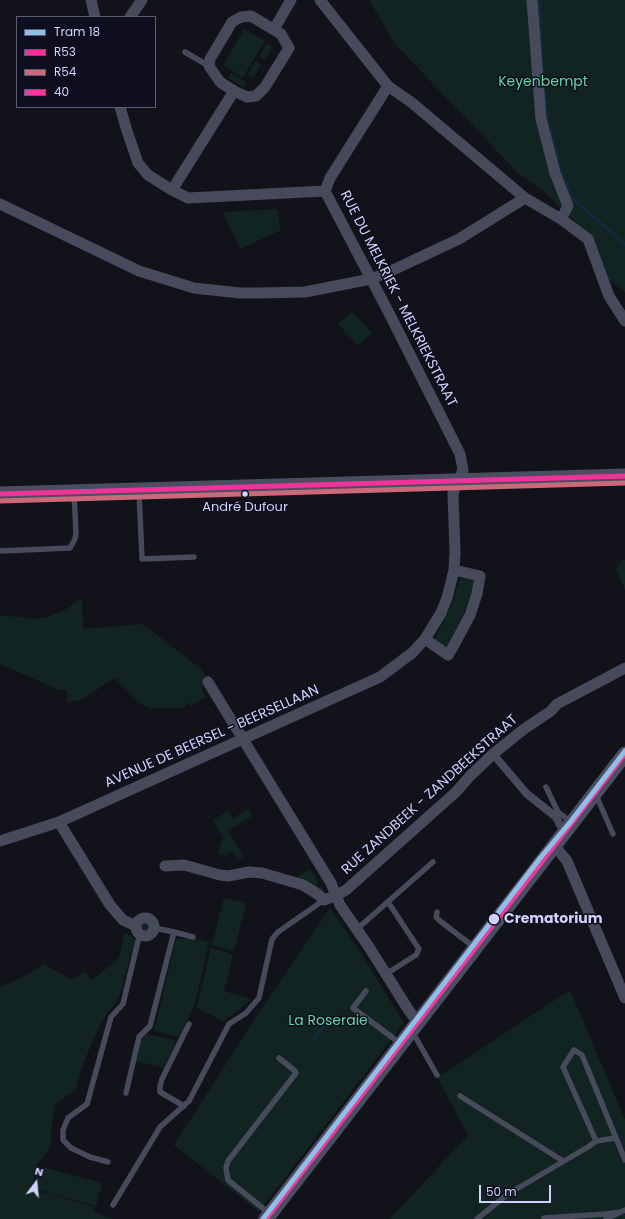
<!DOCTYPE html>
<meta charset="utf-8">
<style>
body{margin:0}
#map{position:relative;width:625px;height:1219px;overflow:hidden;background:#12121a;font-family:Poppins,sans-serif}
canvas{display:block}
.legend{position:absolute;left:16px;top:16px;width:140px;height:92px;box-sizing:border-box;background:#0e0e1e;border:1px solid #5b5d76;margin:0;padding:5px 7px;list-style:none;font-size:12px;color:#cfd3fa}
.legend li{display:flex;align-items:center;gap:8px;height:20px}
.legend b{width:20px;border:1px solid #5b5d76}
.north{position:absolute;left:16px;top:1163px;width:40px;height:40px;-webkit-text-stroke:3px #0e0e1e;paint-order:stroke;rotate:16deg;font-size:11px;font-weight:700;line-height:16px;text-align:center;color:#cfd3fa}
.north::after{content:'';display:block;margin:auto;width:14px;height:18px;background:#cfd3fa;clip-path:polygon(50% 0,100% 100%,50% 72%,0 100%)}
.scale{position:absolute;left:479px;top:1185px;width:72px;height:18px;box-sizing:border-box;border:2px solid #cfd3fa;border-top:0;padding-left:5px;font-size:12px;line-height:14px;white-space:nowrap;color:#cfd3fa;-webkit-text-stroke:3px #0e0e1e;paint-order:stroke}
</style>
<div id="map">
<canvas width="625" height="1219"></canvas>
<ul class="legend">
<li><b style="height:5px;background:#91bee7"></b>Tram 18</li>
<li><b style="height:5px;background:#f0339a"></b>R53</li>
<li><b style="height:5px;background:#cb697b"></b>R54</li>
<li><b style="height:5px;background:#f13a9d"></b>40</li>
</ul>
<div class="north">N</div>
<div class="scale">50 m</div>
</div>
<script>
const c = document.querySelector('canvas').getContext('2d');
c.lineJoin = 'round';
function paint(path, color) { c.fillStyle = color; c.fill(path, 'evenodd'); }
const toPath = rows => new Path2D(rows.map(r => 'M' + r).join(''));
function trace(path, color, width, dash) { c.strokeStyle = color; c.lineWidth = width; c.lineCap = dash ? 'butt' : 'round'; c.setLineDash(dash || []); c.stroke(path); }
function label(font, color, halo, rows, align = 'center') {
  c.font = font + ' Poppins,sans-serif'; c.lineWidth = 3; c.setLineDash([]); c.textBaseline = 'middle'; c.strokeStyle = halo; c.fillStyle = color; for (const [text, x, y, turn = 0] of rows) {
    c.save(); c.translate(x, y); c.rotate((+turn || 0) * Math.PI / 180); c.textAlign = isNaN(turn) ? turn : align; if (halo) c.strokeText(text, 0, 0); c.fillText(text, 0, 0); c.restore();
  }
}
const green = toPath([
 [369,0,625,0,625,292,608,279,587,233,545,192,518,173,395,44],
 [244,29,265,41,243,77,223,65],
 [267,43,273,47,264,60,259,57],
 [256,61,261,65,253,78,247,75],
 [231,73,246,82,243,87,228,78],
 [277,209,281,230,240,249,223,212],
 [352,312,372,333,358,346,338,324],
 [622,560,625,560,625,590,616,569],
 [461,578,472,579,474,583,473,588,467,606,447,647,434,640,451,607,460,579],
 [78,600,82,600,83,629,143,624,201,669,206,676,209,675,211,678,203,683,202,686,202,691,206,697,190,706,188,702,184,708,149,708,140,703,115,678,81,700,67,702,67,690,54,690,55,688,0,664,0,615,34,619,44,618,65,610],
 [248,809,252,816,228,831,244,856,238,860,234,853,229,852,227,856,218,853,223,837,213,820,228,811,233,818],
 [310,869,319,883,316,884,318,888,321,886,323,889,320,892,295,878],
 [224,898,246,903,234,951,212,945],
 [330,908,359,950,404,1023,259,1212,174,1145,256,1017],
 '139.5 927a5.5 5.5 0 1 1 11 0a5.5 5.5 0 1 1-11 0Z',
 [125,933,135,939,119,998,102,1021,91,1045,81,1069,76,1089,54,1106,50,1148,37,1165,31,1189,95,1207,94,1212,113,1219,0,1219,0,987,27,975,44,964,72,980,84,971,92,980,119,958],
 [176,939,198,939,209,942,195,1004,179,1037,154,1031],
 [211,948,233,954,224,991,251,999,239,1010,223,1021,197,1008],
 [570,990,625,1120,625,1219,390,1219,468,1135,437,1077,454,1067],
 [147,1034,177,1041,164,1068,136,1061,140,1040],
 [39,1166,102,1183,96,1206,47,1193,52,1174,47,1192,32,1188]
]);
const water = toPath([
 [323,1024,326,1027,314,1042,311,1040]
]);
const stream = toPath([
 [539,0,543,78],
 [544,84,547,118,561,171,573,199,625,244]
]);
const service = toPath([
 [185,52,209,66],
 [139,491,142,559,194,557],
 [0,551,70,548,75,539,76,533,74,493],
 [546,787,558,812,571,822],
 [596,795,613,834],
 [437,912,436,917,440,921,474,947],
 [357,929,433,862],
 [174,932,193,937],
 [386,974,416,955,419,949,388,902],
 [366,991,353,1008,401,1044],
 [410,1034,416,1038,437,1075],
 [126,1093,139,1037,150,1026,174,932,154,928],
 [460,1096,563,1161],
 [184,1106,160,1092,160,1086,162,1079,189,1024],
 [596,1141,563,1067,574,1050,582,1055,616,1138],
 [108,1162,90,1157,71,1148,63,1140,63,1130,68,1118,87,1104,111,1017,123,1004,138,941,141,935],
 [113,1205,160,1127,189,1101,229,1024,246,1013,259,998,272,939,278,932,324,900],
 [270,1214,228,1180,226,1168,228,1161,296,1073,295,1071,279,1058],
 [544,1218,606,1214,621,1212],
 [477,1219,508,1194,588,1147,596,1141,616,1138,625,1160],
 [606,1219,625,1210]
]);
const pedestrian = toPath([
 [493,754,527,794,556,817,560,825,562,827]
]);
const minor = toPath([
 [91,0,95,17],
 [320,0,388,86,411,102,525,198,561,219,588,239,609,296,625,321],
 [532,0,541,119,555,173,568,206,561,219],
 [251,16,281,34,289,48,265,87,256,96,247,97,234,91,220,82,209,66,210,59,232,22,241,17,251,16],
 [130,17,142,0],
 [274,29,291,0],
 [120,107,127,131,138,163,148,175,172,190,188,198,325,191],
 [172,190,234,91],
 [0,204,139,271,194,288,240,293,261,293,305,292,371,279,393,270,459,239,525,198],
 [425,639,448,655,453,647,470,615,477,594,480,576,454,570],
 [208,682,331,883,340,905,369,947,408,1009,412,1015,419,1021],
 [59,822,110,905,123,920,136,926],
 [0,841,59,822,380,677,412,653,425,639,441,613,447,598,454,570,455,552,453,493,463,470,460,454,389,313,325,191,330,178,388,86],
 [554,845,567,861,625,998],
 [165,866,184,865,220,875,228,876,249,872,262,873,303,885,319,895,324,900,337,895,346,890,456,792,470,776,493,754,524,729,551,711,557,704,625,668],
 '136 927a9 9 0 1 1 18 0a9 9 0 1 1-18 0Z'
]);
const secondary = toPath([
 [0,494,625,476],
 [266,1219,625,754]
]);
const bus1 = toPath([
 [0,494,625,476]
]);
const bus2 = toPath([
 [0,501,625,483]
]);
const bus3 = toPath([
 [266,1219,625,754]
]);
const tram1 = toPath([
 [263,1219,541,857,571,821,625,751]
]);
const markers = [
 [245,494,3.5,"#cfd3fa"],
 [494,919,6,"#cfd3fa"]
];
const busNames = [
 ["André Dufour",245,508]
];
const parkNames = [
 ["Keyenbempt",543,82],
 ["La Roseraie",328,1021]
];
const streetNames = [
 ["RUE DU MELKRIEK - MELKRIEKSTRAAT",398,299,63],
 ["AVENUE DE BEERSEL - BEERSELLAAN",212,737,-24],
 ["RUE ZANDBEEK - ZANDBEEKSTRAAT",430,795,-42]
];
const stopNames = [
 ["Crematorium",504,919]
];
paint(green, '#122421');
paint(water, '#112a3b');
trace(stream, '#112a3b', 3);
trace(service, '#474a5a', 5.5);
trace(pedestrian, '#474a5a', 8);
trace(minor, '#474a5a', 11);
trace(secondary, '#494e60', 15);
trace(bus1, '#f0339a', 5);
trace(bus2, '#cb697b', 5);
trace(bus3, '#f13a9d', 5);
trace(tram1, '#91bee7', 5);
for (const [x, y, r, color] of markers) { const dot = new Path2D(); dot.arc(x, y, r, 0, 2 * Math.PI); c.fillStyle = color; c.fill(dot); trace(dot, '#0e0e1e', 1.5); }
label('13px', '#cfd3fa', '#0e0e1e', busNames);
label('14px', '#63d3a1', '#0e0e1e', parkNames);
label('14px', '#cfd3fa', '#0e0e1e', streetNames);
label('bold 14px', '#cfd3fa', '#0e0e1e', stopNames, 'left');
</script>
